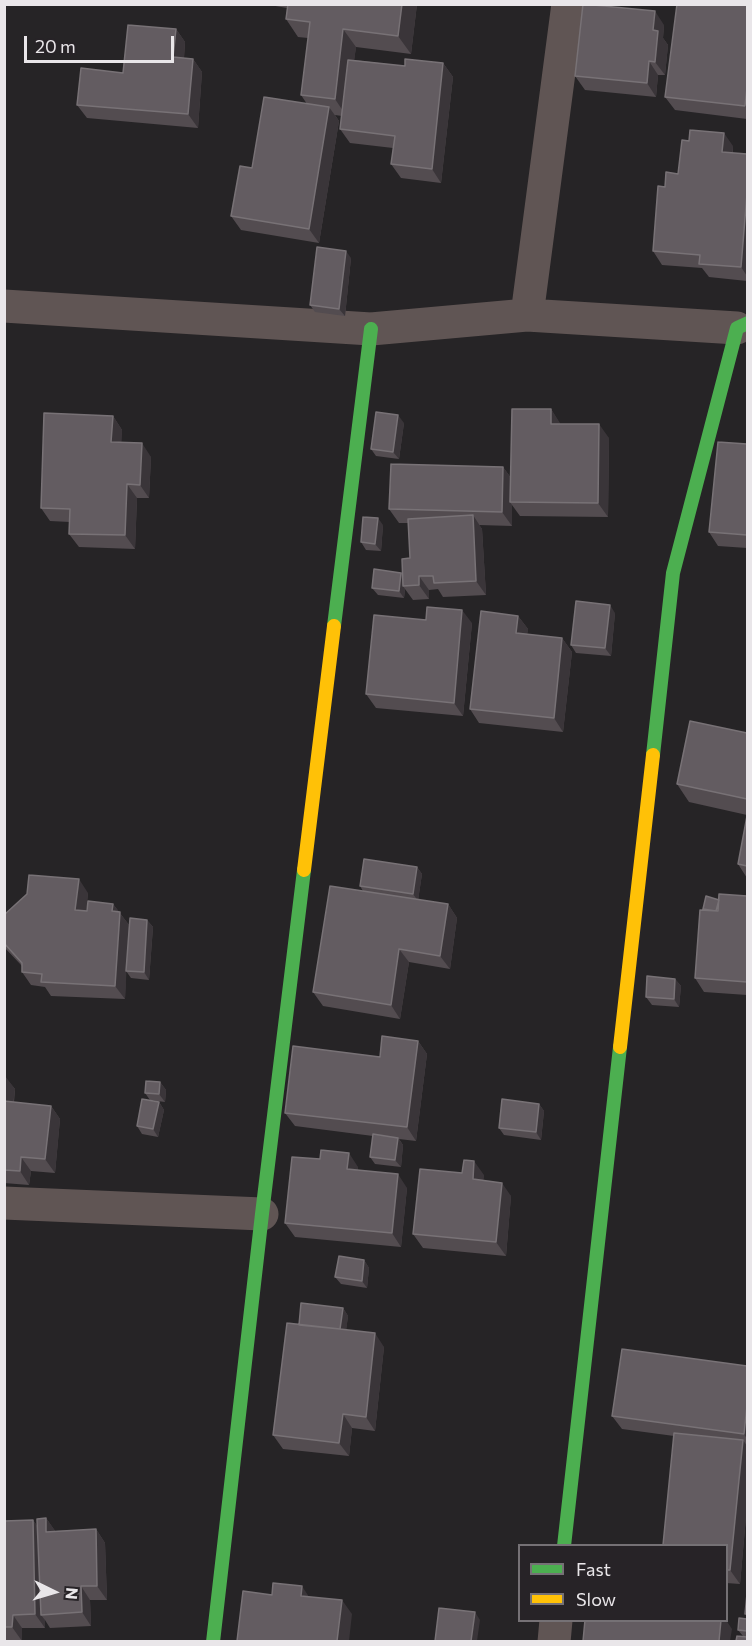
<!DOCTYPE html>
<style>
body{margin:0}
#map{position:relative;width:752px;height:1646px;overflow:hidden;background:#262426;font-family:Commissioner,sans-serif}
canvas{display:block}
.frame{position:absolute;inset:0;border:6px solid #e9e6e9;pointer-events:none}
.legend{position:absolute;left:518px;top:1544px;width:210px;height:78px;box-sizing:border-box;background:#272327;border:2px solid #757175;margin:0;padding:8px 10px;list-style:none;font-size:18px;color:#e9e6e9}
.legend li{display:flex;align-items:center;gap:12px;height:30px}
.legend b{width:30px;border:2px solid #757175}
.north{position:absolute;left:24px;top:1562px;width:60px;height:60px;-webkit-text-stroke:4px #272327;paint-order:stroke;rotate:95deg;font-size:16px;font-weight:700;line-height:24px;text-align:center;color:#e9e6e9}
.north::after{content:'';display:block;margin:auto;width:21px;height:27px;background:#e9e6e9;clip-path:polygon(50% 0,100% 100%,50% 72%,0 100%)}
.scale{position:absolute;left:24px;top:36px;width:150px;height:27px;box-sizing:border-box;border:3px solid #e9e6e9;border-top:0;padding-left:8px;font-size:18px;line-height:21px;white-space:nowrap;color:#e9e6e9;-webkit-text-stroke:4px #272327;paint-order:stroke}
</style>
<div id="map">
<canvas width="752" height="1646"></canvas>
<div class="frame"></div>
<ul class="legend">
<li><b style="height:8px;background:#4caf50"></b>Fast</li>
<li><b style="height:8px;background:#ffc107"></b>Slow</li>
</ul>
<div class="north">N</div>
<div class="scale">20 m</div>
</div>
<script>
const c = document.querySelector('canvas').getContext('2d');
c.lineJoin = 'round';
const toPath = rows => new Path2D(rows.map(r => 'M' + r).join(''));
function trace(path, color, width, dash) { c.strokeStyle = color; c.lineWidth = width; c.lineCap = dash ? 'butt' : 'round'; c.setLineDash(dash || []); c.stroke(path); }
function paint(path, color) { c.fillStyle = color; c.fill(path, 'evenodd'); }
const street = toPath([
 [4,306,371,329,527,315,737,328],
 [527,315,568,4],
 [4,1203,262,1214],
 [554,1642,556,1620]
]);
const fast = toPath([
 [334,626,371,329],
 [653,755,673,573,737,328,748,323],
 [564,1546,620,1047],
 [213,1642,262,1214,304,870]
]);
const slow = toPath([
 [304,870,334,626],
 [620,1047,653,755]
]);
const wall = toPath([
 [264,4,417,4,411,54,356,47,354,60,405,66,443,63,453,77,441,183,401,178,391,164,393,148,350,143,340,129,342,116,335,115,339,121,319,243,241,230,231,216,252,168,307,104,301,95,308,38,298,37,286,19,287,8],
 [747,4,747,119,675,110,665,97],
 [664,25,663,38,668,45,665,75,658,75,656,97,585,90,575,76],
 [176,29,185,42,184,58,193,59,202,72,198,128,87,118,77,105,123,73],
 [733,146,733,153,747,154,747,281,709,277,702,268,662,265,653,251,665,187,678,174],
 [351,258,345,316,315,312,310,305],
 [551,409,560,424,609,438,608,517,520,516,512,505,512,526,479,525,482,529,486,595,443,597,438,589,429,590,429,599,413,600,405,589,404,598,378,595,372,588,403,575,410,558,408,523,399,523,389,509,503,467,511,478],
 [113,416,122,430,121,442,151,457,149,498,137,498,135,549,79,547,69,534,70,522,50,521,41,508],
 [404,423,399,459,376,456,371,449],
 [747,444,747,548,718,546,709,532],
 [383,525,381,551,366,550,361,542],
 [615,613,611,656,576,653,571,645],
 [518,616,528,629,527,634,562,638,572,652,563,732,479,723,470,709],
 [426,620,472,623,463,716,376,708,366,694],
 [747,733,747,815,689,802,677,784],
 [747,816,747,878,738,864],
 [417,867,422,874,418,900,448,904,457,918,450,969,409,962,400,1019,323,1006,313,992,363,891,360,886],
 [88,893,86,911,113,904,129,925,147,920,153,927,149,980,131,978,126,971,125,999,51,996,45,987,31,985,22,972,22,966,4,947,4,915],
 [747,896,747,995,704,992,695,978,704,910,719,900],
 [675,979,681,986,679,1007,652,1005,646,997],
 [418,1041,427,1054,416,1141,399,1139,403,1145,401,1167,375,1164,370,1157,373,1136,295,1126,285,1113],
 [4,1076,15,1089,14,1102,51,1106,60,1119,55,1173,31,1171,29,1185,4,1183],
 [160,1082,166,1090,165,1102,150,1100,145,1093],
 [159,1102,164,1110,158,1137,142,1134,137,1126],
 [539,1104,544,1111,541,1140,504,1135,499,1128],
 [320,1159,358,1167,358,1170,407,1188,401,1247,295,1237,285,1223],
 [462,1173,484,1175,483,1180,511,1196,506,1256,423,1248,413,1234],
 [364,1260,369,1268,367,1288,341,1284,335,1277],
 [343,1308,348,1316,346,1330,384,1347,375,1431,352,1428,349,1456,283,1449,273,1435,299,1325],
 [747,1366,747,1506,740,1584,726,1583,726,1545,674,1436,622,1429,612,1416],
 [46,1518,55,1531,96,1529,105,1543,107,1600,90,1600,91,1626,50,1628,45,1620,45,1628,22,1628,22,1641,4,1641,4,1521,33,1520,37,1526],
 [747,1619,747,1641,738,1630]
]);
const shadedWall = toPath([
 [402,4,417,4,411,54,398,36],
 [655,11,664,25,663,38,668,45,665,75,655,62,653,30],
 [176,29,185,42,183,71,173,57],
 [343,29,356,47,347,117,335,99],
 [193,59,202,72,198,128,188,114],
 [649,61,658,75,656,97,647,83],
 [443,63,453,77,441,183,432,169],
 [747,88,747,109,745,106],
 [329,107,339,121,319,243,309,229],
 [724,133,733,146,732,166,722,152],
 [747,194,747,276,741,267],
 [346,251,351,258,345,316,339,309],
 [551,409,560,423,561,437,551,424],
 [398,415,404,423,399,459,393,452],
 [113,416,122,430,121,456,111,442],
 [599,424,609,438,608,517,598,503],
 [142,443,151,457,149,498,140,485],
 [503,467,513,481,510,502,512,505,512,526,502,512],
 [127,484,137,498,135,549,125,535],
 [473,515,482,529,486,595,476,581],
 [378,518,383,525,381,551,375,544],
 [401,573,406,580,403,586,405,589,404,598,399,591],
 [419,576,429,590,429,599,419,585],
 [610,605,615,613,611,656,605,648],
 [462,610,472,623,463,716,454,703],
 [518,616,528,629,526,647,516,633],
 [562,638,572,652,563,732,554,718],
 [417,867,422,874,418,901,413,894],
 [79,879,88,893,85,924,75,910],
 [113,904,129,925,125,999,115,986,112,911],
 [448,904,457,918,450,969,440,956],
 [147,920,153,927,149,980,144,972],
 [399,949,409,962,400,1019,391,1005],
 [675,979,681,986,679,1007,674,999],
 [418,1041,427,1054,416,1141,407,1127],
 [5,1076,15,1089,12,1114,4,1103],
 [160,1082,166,1090,165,1102,159,1094],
 [159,1102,164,1110,158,1137,153,1129],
 [539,1104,544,1111,541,1140,536,1132],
 [51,1106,60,1119,55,1173,45,1159],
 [398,1138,403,1145,401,1167,395,1160],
 [349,1153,358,1167,357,1183,347,1169],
 [21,1157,31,1171,29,1185,20,1171],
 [474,1161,484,1175,482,1193,473,1179],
 [398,1174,407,1188,401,1247,392,1233],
 [502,1183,511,1196,506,1256,496,1242],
 [364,1260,369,1268,367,1288,362,1281],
 [343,1308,348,1316,345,1340,340,1332],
 [375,1333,384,1347,375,1431,366,1417],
 [747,1406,747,1439,744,1434],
 [343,1414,352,1428,349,1456,339,1443],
 [743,1440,747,1446,747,1506,740,1584,730,1570],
 [46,1518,56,1532,46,1532],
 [33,1520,43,1534,41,1615,45,1620,45,1628,35,1614],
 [96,1529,105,1543,107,1600,97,1586],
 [81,1586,90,1600,91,1626,82,1612],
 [302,1586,311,1600,301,1596],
 [342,1600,352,1614,349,1641,337,1641],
 [475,1612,480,1620,477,1641,471,1641],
 [13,1615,22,1628,22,1641,12,1627],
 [721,1620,726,1620,732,1629,730,1641,719,1641]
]);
const building = toPath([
 [288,4,402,4,398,36,343,29,335,99,301,95,310,22,286,19,288,4],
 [583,4,655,11,653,30,658,31,655,62,649,61,647,83,575,76,583,4],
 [677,4,747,4,747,88,745,106,665,97,677,4],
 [128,25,176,29,173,57,193,59,188,114,77,105,81,68,123,73,128,25],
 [405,59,443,63,432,169,391,164,395,136,340,129,348,60,405,66,405,59],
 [264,97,329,107,309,229,231,216,240,166,252,168,264,97],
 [690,130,724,133,722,152,747,154,747,194,741,267,699,264,700,255,653,251,658,186,665,187,666,172,678,174,682,140,689,141,690,130],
 [317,247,346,251,339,309,310,305,317,247],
 [512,409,551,409,551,424,599,424,598,503,510,502,512,409],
 [376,412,398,415,393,452,371,449,376,412],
 [44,413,113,416,111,442,142,443,140,485,127,484,125,535,69,534,70,509,41,508,44,413],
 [718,442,747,444,747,535,709,532,718,442],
 [391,464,503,467,502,512,389,509,391,464],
 [473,515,476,581,434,583,433,576,419,576,419,585,403,586,402,559,410,558,408,519,473,515],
 [363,517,378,518,375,544,361,542,363,517],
 [374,569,401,573,399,591,372,588,374,569],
 [576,601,610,605,605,648,571,645,576,601],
 [427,607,462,610,454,703,366,694,374,615,426,620,427,607],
 [481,611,518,616,516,633,562,638,554,718,470,709,481,611],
 [690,721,747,733,747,799,677,784,690,721],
 [747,816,747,866,738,864,747,816],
 [364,859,417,867,413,894,360,886,364,859],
 [29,875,79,879,75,910,87,911,88,901,113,904,112,911,120,912,115,986,41,982,42,974,22,972,22,963,4,943,4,915,27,894,29,875],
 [330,886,448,904,440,956,399,949,391,1005,313,992,330,886],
 [719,894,747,896,747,982,695,978,700,910,718,911,719,894],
 [706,896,719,900,716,911,703,909,706,896],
 [130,918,147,920,144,972,126,971,130,918],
 [647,976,675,979,674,999,646,997,647,976],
 [382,1036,418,1041,407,1127,285,1113,293,1046,380,1057,382,1036],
 [146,1081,160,1082,159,1094,145,1093,146,1081],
 [142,1099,159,1102,153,1129,137,1126,142,1099],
 [502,1099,539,1104,536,1132,499,1128,502,1099],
 [4,1101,51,1106,45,1159,21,1157,20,1171,4,1170,4,1101],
 [373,1134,398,1138,395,1160,370,1157,373,1134],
 [321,1150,349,1153,347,1169,398,1174,392,1233,285,1223,292,1157,320,1159,321,1150],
 [464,1160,474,1161,473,1179,502,1183,496,1242,413,1234,420,1169,462,1173,464,1160],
 [339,1256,364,1260,362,1281,335,1277,339,1256],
 [301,1303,343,1308,340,1329,299,1325,301,1303],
 [287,1323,375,1333,366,1417,343,1414,339,1443,273,1435,287,1323],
 [622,1349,747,1366,747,1406,744,1434,612,1416,622,1349],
 [674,1433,743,1440,730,1570,726,1570,726,1545,663,1545,674,1433],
 [46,1518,46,1532,96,1529,97,1586,81,1586,82,1612,41,1615,37,1519,46,1518],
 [33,1520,35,1614,13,1615,12,1627,4,1627,4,1521,33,1520],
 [273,1583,302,1586,301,1596,342,1600,337,1641,237,1641,243,1591,272,1595,273,1583],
 [747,1594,747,1614,745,1614,747,1594],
 [439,1608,475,1612,471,1641,435,1641,439,1608],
 [739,1618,747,1619,747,1631,738,1630,739,1618],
 [585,1620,721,1620,719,1641,583,1641,585,1620],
 [737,1636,747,1637,747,1641,736,1641,737,1636]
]);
trace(street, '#605554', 33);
trace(fast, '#4caf50', 14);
trace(slow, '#ffc107', 14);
paint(wall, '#534c50');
paint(shadedWall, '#3a3539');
paint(building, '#635c61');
trace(building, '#787276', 1.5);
</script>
